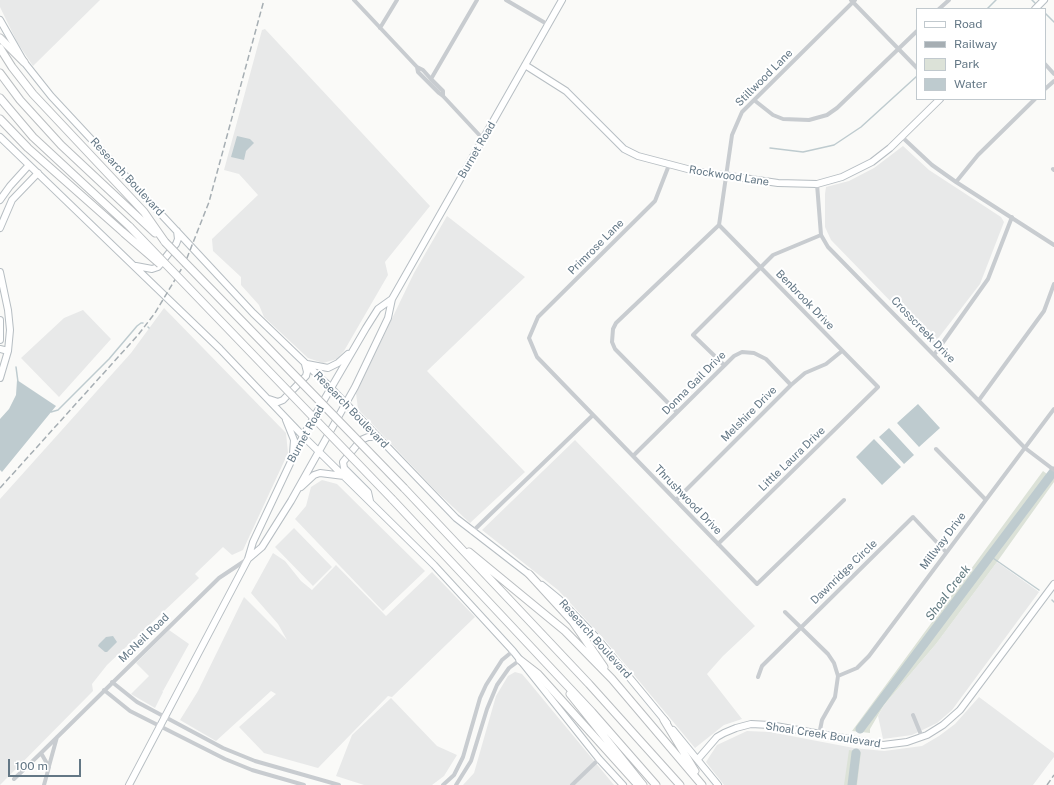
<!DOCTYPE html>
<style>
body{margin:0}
#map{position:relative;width:1054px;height:785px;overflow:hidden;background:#fafaf8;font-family:"Public Sans",sans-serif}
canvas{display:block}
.legend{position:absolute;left:916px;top:8px;width:130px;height:92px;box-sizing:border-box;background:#fff;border:1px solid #c1c9ce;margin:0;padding:5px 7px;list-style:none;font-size:12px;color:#637785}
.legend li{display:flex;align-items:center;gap:8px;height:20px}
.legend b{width:20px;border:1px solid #c1c9ce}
.scale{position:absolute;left:8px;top:759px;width:73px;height:18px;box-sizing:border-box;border:2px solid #637785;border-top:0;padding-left:5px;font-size:12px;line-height:14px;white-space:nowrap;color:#637785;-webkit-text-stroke:3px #fff;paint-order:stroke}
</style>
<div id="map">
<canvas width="1054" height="785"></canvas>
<ul class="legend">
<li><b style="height:5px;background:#fff"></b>Road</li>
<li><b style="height:5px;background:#a6aeb3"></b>Railway</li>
<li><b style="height:11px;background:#dce2d8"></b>Park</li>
<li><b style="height:11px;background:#becbcf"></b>Water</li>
</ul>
<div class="scale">100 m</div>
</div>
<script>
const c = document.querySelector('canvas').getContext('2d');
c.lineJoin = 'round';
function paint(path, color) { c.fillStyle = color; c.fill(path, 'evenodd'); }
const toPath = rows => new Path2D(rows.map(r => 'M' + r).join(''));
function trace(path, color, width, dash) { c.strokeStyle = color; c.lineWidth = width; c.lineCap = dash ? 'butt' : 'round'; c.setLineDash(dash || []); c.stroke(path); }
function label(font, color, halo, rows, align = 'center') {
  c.font = font + ' "Public Sans",sans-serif'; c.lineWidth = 4; c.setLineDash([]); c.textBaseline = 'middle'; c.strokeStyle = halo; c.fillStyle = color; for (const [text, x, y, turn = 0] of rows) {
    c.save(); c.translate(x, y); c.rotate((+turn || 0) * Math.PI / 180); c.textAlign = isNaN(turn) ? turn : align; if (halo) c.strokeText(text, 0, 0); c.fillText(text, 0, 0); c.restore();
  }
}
const built = toPath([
 [0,0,100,0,33,66,17,42,0,7],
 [265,29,430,206,385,262,388,275,344,351,337,359,323,363,308,358,264,317,259,305,241,285,241,277,213,251,212,239,258,195,239,174,224,170,262,30],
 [903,146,929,170,1001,217,1004,222,980,284,933,345,831,240,825,227,825,194,826,187,849,181,874,168],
 [447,216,525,277,427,371,525,472,470,523,437,492,358,409,356,393,414,273],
 [164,308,286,433,288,453,243,550,232,555,223,547,195,574,199,578,107,665,92,684,93,691,0,785,0,499,131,353],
 [83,310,111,339,59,397,21,358,64,318],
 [575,440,755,626,723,656,707,674,742,719,724,725,695,748,604,639,558,590,482,530],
 [322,480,337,484,425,571,383,611,295,519,306,506,311,487],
 [294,528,332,567,313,586,275,547],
 [273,553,285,561,301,581,312,590,336,565,386,616,432,572,475,617,392,697,388,696,318,768,264,753,239,727,276,694,271,691,216,741,180,720,198,691,244,597,287,640,278,624,251,593],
 [997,562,1039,592,952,710,937,723,912,735,883,739,878,716,884,705,936,644],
 [169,630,189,644,163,691,162,690,163,692,155,708,131,694,149,676,136,663],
 [515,672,522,674,528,681,614,785,463,785,474,773,496,696,508,676],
 [979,697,1054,753,1054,757,1033,785,724,785,706,762,717,745,747,731,770,732,854,748,884,751,922,746,939,736,955,724],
 [391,698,437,746,457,755,444,776,432,785,364,785,336,776,352,735]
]);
const green = toPath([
 [1043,471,1054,479,1054,482,997,562,936,644,884,705,870,729,870,733,852,731],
 [849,750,861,752,857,785,844,785]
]);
const water = toPath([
 [237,136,250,139,254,143,246,151,244,160,231,157],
 [17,380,56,406,2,472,0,470,0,419,9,409,16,395],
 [918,404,940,428,919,447,897,423],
 [889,428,914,455,904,464,879,437],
 [874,439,901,467,882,485,856,457],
 [113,636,117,642,107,652,105,652,98,646,99,644,106,637]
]);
const stream = toPath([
 [1032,0,1035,3],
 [987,9,996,0],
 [1045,13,1054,22],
 [770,148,803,152,834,145,861,127,917,76],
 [148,327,149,328],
 [16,367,18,382],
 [51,412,58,410,109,359,137,326,141,323,143,323],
 [990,556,1039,590],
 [1052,600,1054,602]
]);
const river = toPath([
 [860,729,1054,471],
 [852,785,856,753]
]);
const street = toPath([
 [354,0,417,67,423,70,431,79,443,91,443,96],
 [506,0,547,24],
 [851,0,917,68],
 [939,9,949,0],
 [380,28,397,0],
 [1045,64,1054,74],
 [417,67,418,72,439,93,443,96,483,139],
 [431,79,477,0],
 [1045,89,1054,81],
 [754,100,773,115,783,119,809,120,827,115,837,108,917,31],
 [902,137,932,165,956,182,1054,245],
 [669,165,655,201,538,317,529,338,537,357,757,584,844,500],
 [1053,169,1054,170],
 [956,182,978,155,1035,99],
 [817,184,821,235,828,247,1025,448,1054,470],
 [934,355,988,279,1012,217],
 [724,365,693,335,773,255,821,235],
 [979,400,1044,311,1054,284],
 [677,412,615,349,612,342,613,329,616,323,719,225,732,135,742,112,855,0],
 [936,449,985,499],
 [633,456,734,356,742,352,754,353,766,359,791,385],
 [677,499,791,385,805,373,826,364,842,351],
 [472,532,593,415],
 [718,544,878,387,719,225],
 [785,612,828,654,834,663,838,676,835,697,822,720,820,730,816,734],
 [838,676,857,668,869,656,1054,409],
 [758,677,762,666,913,517,946,552],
 [112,682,137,702,223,748,255,761,339,785],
 [104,690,130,711,225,759,252,770,304,785],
 [913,715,922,737],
 [49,766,57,737],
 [14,779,41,753],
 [44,785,49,767,41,753,219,578,246,560],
 [443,785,454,775,463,757,480,698,486,685,502,660,513,651],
 [456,785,471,761,487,709,497,685,509,668,520,660],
 [572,785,599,759]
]);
const secondary = toPath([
 [1035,9,1044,0],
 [0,20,24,62,51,96,253,313,331,388,456,518,531,576],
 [525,65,566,91,624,149,638,156,695,171,778,183,817,184,842,177,872,162,890,148,940,99],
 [0,137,220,349,303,436,434,565,513,651,599,759,623,785],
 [0,200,10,186,29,165],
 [0,228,12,200,38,173],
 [136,266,152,269,158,267,176,244,178,239,177,231],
 [0,272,8,310,10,330,8,351,0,378],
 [0,320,0,340],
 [0,349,8,351],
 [307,364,328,368,338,363,348,354],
 [269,399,278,402,283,400,306,376,307,372,305,364],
 [286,420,294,440,293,454],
 [301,487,314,475,320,473,344,476],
 [370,501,368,492,344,468,343,462,361,440,368,437,378,437],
 [248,559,262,547,291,501,355,387,388,318,392,299,562,0],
 [542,585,559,599,596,637,667,723],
 [673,730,718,785],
 [698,759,717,737,724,733,736,728,751,724,770,725,883,745,907,742,927,735,943,725,960,710,1054,584],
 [129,785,248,559,253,542,303,436,366,328,378,309,392,299]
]);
const highway = toPath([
 [0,38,24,62],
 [0,48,12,67,33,94,144,212,165,242],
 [0,73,20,100,61,145,155,233],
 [0,98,33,137,130,227],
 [0,119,28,148,124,233],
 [404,488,589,684,680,785],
 [392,499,592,712,656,785],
 [469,552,565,631,612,679,702,785],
 [529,574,573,622,604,667],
 [520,660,538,674,638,785],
 [570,694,643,785],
 [664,720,695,771]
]);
const rail = toPath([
 [0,488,138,335,155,313,185,263,209,202,264,0],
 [1047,785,1054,775]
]);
const highwayBridge = toPath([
 [130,227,392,499],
 [124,233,160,264],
 [165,242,404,488]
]);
const streetNames = [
 ["Stillwood Lane",764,78,-45],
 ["Burnet Road",477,150,-60],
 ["Rockwood Lane",729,176,9],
 ["Research Boulevard",127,177,47],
 ["Primrose Lane",596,247,-45],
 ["Benbrook Drive",805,300,46],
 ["Crosscreek Drive",923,330,46],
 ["Donna Gail Drive",694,383,-45],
 ["Research Boulevard",351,410,46],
 ["Melshire Drive",749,414,-45],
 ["Burnet Road",306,434,-61],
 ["Little Laura Drive",792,459,-44],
 ["Thrushwood Drive",688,500,46],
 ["Millway Drive",943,541,-53],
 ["Dawnridge Circle",844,572,-44],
 ["McNeil Road",144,638,-44],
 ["Research Boulevard",595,639,48],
 ["Shoal Creek Boulevard",823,735,9]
];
const waterNames = [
 ["Shoal Creek",948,593,-53]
];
paint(built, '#e8e9e9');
paint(green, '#dce2d8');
paint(water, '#becbcf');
trace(stream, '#becbcf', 1.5);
trace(river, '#becbcf', 9);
trace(secondary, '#b7bec3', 8);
trace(highway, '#babec1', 9);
trace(street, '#c8ccd0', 4);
trace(secondary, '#fff', 6);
trace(highway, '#fff', 7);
trace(rail, '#a6aeb3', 1.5, [6, 3]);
trace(highwayBridge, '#babec1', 9, []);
trace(highwayBridge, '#fff', 7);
label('11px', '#637785', '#fff', streetNames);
label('italic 12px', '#5e777e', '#fff', waterNames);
</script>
